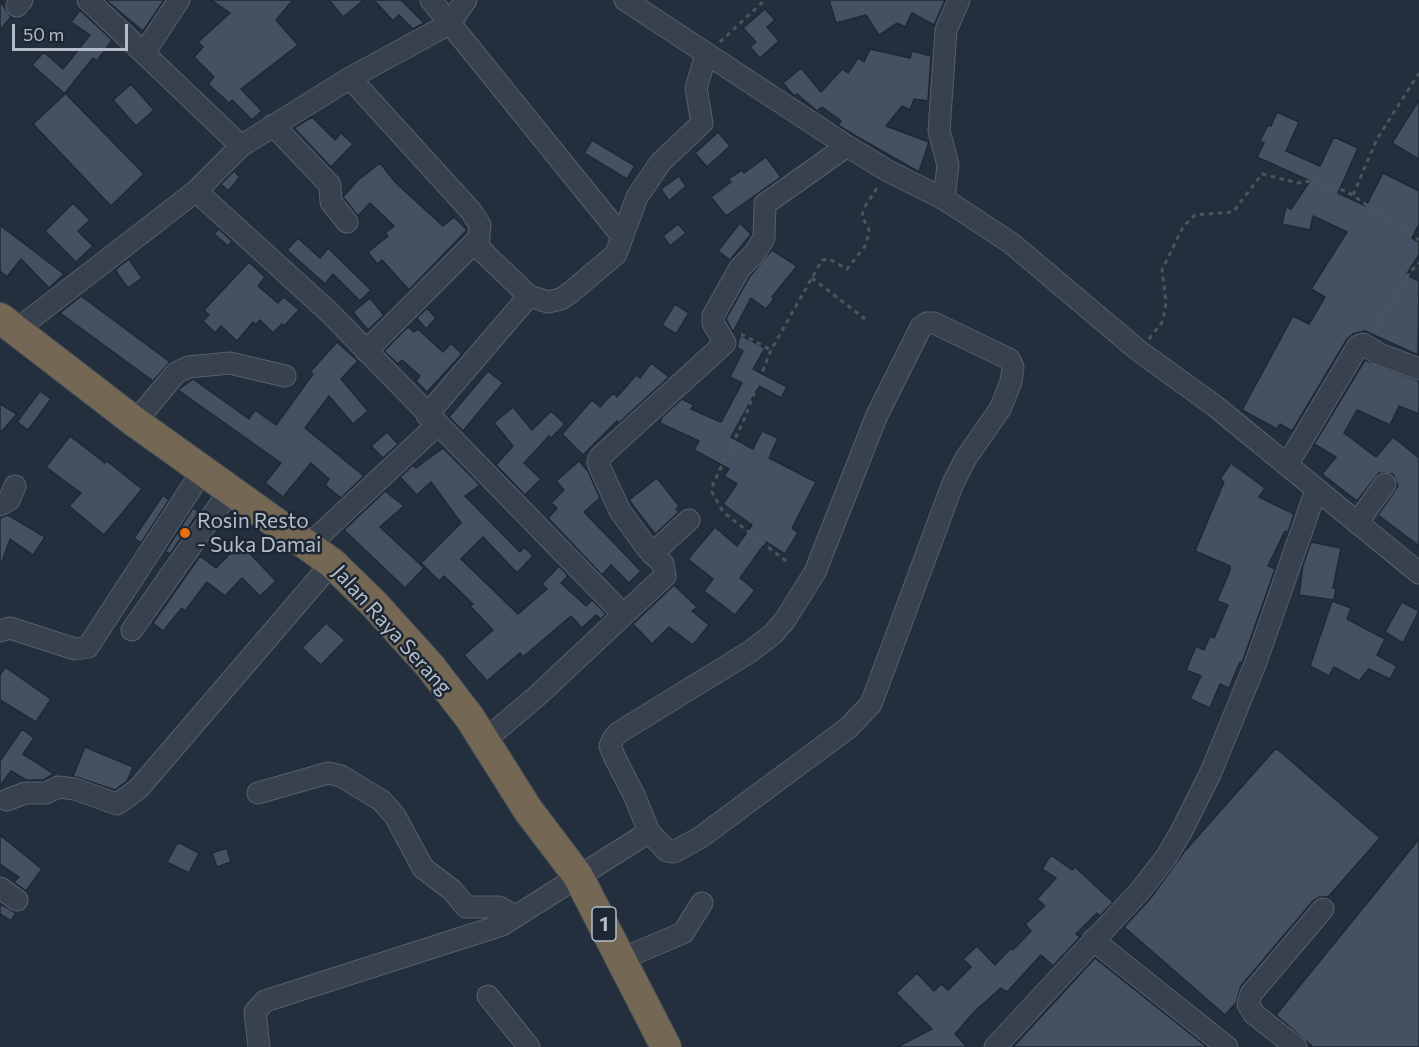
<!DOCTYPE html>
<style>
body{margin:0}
#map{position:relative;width:1419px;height:1047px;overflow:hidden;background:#242f3e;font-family:Commissioner,sans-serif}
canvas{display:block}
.scale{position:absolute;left:12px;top:24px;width:116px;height:27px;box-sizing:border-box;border:3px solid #b4bcc9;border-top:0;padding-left:8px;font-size:18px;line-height:21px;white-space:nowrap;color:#b4bcc9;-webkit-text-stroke:4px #1d2633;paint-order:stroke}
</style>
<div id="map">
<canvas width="1419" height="1047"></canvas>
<div class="scale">50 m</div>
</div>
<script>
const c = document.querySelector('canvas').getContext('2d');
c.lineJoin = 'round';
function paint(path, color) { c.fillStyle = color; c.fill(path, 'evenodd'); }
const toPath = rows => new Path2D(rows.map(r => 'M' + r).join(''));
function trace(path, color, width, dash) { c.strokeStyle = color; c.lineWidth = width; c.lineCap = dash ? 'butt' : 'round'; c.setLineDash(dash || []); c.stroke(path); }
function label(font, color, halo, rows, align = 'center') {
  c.font = font + ' Commissioner,sans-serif'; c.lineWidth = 5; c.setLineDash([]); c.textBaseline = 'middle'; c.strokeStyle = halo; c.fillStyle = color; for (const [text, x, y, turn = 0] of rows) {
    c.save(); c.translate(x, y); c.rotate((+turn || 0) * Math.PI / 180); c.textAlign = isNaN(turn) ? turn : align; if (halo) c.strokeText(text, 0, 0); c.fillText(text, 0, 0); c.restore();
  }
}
const building = toPath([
 [106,0,164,0,143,31,106,0],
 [211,0,293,0,276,20,298,45,241,89,262,111,252,120,232,100,229,103,208,84,214,77,194,57,203,47,198,42,230,13,211,0],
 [329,0,364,0,343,17,329,0],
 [374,0,401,0,424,23,413,29,399,15,393,21,374,0],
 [829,0,945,0,934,25,912,13,905,27,897,23,879,35,866,15,836,23,829,0],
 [0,1,11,17,0,30,0,1],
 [765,9,775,20,767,27,779,41,760,58,750,47,756,42,743,28,765,9],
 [80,10,112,40,97,61,93,58,65,93,144,174,111,206,33,124,65,94,32,65,44,52,63,69,90,35,71,22,80,10],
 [870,49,910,58,912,51,931,56,928,101,914,99,910,110,902,106,886,126,929,142,919,172,854,135,838,125,841,121,822,107,817,111,797,94,794,96,783,83,801,68,821,92,842,69,848,73,858,58,864,62,870,49],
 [131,84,154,110,136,126,113,100,131,84],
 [1419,100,1419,159,1392,143,1419,100],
 [1277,112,1299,122,1286,151,1320,166,1334,137,1358,148,1338,193,1366,206,1383,173,1419,191,1419,224,1412,238,1419,242,1419,255,1406,275,1419,281,1418,355,1365,331,1353,334,1347,339,1292,431,1280,424,1277,429,1242,410,1293,316,1309,324,1325,297,1311,289,1347,232,1313,216,1310,230,1282,224,1286,207,1291,209,1310,181,1257,157,1264,143,1260,141,1268,125,1271,126,1277,112],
 [312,117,335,140,341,133,353,144,331,167,294,128,312,117],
 [718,132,730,146,707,167,695,153,718,132],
 [592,140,635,166,627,179,584,153,592,140],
 [766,157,781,177,726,216,711,197,731,182,728,179,742,170,744,173,766,157],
 [380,163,396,183,443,226,454,217,467,230,409,290,382,260,377,264,368,252,388,236,385,233,394,226,370,203,358,216,343,197,357,181,380,163],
 [234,171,240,177,228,191,221,184,234,171],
 [679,176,686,186,669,201,661,189,679,176],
 [73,203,90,220,78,231,93,246,76,262,45,231,73,203],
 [740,223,751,234,730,260,718,251,740,223],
 [678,224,686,233,670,246,663,236,678,224],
 [0,225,22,242,64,274,49,288,21,259,7,277,0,271,0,225],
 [219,229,232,241,228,246,214,234,219,229],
 [298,238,320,258,328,248,371,290,360,301,333,274,325,284,287,250,298,238],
 [772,250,797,266,772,297,774,299,766,309,751,298,733,332,726,319,750,276,772,250],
 [129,259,142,278,128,288,115,270,129,259],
 [249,262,265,277,258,286,278,303,284,297,299,310,284,326,282,324,273,333,260,320,256,325,253,322,237,341,221,326,215,333,203,321,209,315,204,310,249,262],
 [81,296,170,362,153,381,60,313,81,296],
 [370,298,384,315,368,330,353,312,370,298],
 [675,304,689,313,676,334,662,325,675,304],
 [427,308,436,318,426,329,417,318,427,308],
 [408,327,414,332,418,329,443,352,451,343,462,354,427,392,416,381,420,376,402,360,398,364,384,351,408,327],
 [740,335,765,348,753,369,787,387,781,398,759,386,731,437,753,449,762,431,778,438,769,458,816,482,792,528,798,533,785,554,766,542,740,578,755,590,735,615,704,591,713,579,688,559,715,527,737,546,752,525,723,504,737,484,724,476,729,469,694,450,699,441,660,423,663,416,682,399,694,405,691,409,721,422,742,383,730,377,743,351,737,348,740,335],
 [337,342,358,361,341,379,368,411,353,424,329,396,305,428,364,476,341,498,325,485,329,479,311,463,283,497,265,483,281,463,178,390,193,379,249,419,255,410,276,425,313,374,310,372,337,342],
 [1365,360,1419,381,1419,414,1399,406,1390,425,1357,410,1344,433,1376,457,1393,437,1419,458,1419,546,1378,515,1398,486,1393,474,1379,473,1357,501,1322,474,1336,457,1314,444,1365,360],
 [651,363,669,377,619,423,617,421,583,455,562,434,592,400,600,407,613,393,617,397,636,375,640,378,651,363],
 [488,371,503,383,463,431,449,417,488,371],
 [40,391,51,399,28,430,17,422,40,391],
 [0,404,17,414,0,433,0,404],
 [513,407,532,430,551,411,565,424,551,438,549,436,524,463,541,479,525,495,496,465,513,446,494,423,513,407],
 [387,432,398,444,383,458,371,446,387,432],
 [70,436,105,463,107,461,142,489,104,535,69,506,81,493,46,467,70,436],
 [443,448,480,485,465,496,520,552,524,547,533,556,517,573,483,537,461,559,518,614,547,589,542,584,559,566,568,576,561,583,586,606,592,600,606,614,601,619,596,615,582,628,571,616,523,657,520,653,487,681,464,655,493,630,470,606,473,604,444,576,439,581,421,563,461,523,431,482,417,495,400,477,413,465,416,468,443,448],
 [579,461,588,471,600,498,584,512,641,571,629,583,611,565,602,575,548,518,557,508,551,503,564,490,556,481,579,461],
 [1231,463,1265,488,1259,497,1294,514,1288,532,1285,531,1268,566,1275,569,1242,663,1240,662,1229,688,1220,684,1210,708,1190,699,1201,676,1186,670,1196,646,1204,650,1210,636,1214,638,1228,605,1217,601,1230,570,1230,566,1195,551,1224,482,1220,479,1231,463],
 [657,478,679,506,676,509,679,512,655,534,629,500,657,478],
 [385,491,404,506,380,527,424,568,405,588,344,530,385,491],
 [163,495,169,500,141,543,134,538,163,495],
 [193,508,199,512,170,554,165,552,193,508],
 [8,515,45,537,33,555,10,539,2,562,0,562,0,518,8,515],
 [1311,542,1341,548,1333,588,1336,588,1334,600,1299,595,1303,565,1311,542],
 [240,543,276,581,260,596,242,578,225,596,207,582,185,611,182,608,163,631,153,623,200,556,216,568,240,543],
 [674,585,697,607,692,611,709,625,693,645,669,627,652,644,633,624,674,585],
 [1332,601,1351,608,1347,619,1385,639,1377,655,1397,666,1390,679,1369,669,1359,681,1334,667,1329,676,1310,666,1332,601],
 [1402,602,1419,611,1403,643,1385,632,1402,602],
 [326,623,345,640,321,665,302,648,326,623],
 [5,667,51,699,36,722,0,700,0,675,5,667],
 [22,729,34,738,23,754,54,774,43,780,26,780,11,771,0,786,0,761,22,729],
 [85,747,133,767,127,781,115,790,73,776,85,747],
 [1276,748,1380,838,1328,897,1319,897,1313,901,1241,986,1236,1003,1225,1015,1124,927,1150,899,1184,852,1276,748],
 [0,835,42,869,26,891,14,882,19,877,0,864,0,835],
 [1419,839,1419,1047,1313,1047,1276,1015,1419,839],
 [178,842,199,853,189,873,167,862,178,842],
 [227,848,231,862,217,867,212,853,227,848],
 [1051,855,1072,870,1075,867,1113,902,1100,916,1097,913,1076,934,1080,937,1053,966,1041,955,1007,992,1001,988,975,1011,955,1034,967,1047,897,1047,932,1029,896,993,917,973,934,991,941,984,948,990,971,967,963,959,977,946,995,965,1011,948,1013,950,1031,931,1025,924,1045,906,1037,899,1056,878,1042,869,1051,855],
 [0,904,16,913,11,921,0,914,0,904],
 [1095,958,1207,1047,1013,1047,1095,958]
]);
const path = toPath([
 [720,42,765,0],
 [1353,195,1377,139,1419,73],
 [812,278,865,319],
 [1373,331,1409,273,1419,263],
 [741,334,771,350],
 [1149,339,1163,321,1166,303,1162,270,1183,227,1195,215,1233,212,1262,174,1298,183,1311,181,1346,191,1419,240],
 [786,561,723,512,712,492,713,484,743,422,771,350,822,260,829,259,847,269,866,245,869,230,862,216,864,208,879,185]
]);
const minor = toPath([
 [88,0,241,146],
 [431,0,621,235],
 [625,0,847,146,888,171,944,199,1011,243,1139,351,1215,406,1419,573],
 [17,6,22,0],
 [144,53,179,0],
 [350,78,471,211,480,225,478,245,483,252,529,296,548,302,561,299,571,292,616,254,637,197,660,163,702,123,696,88,706,55],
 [273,125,330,185,331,202,347,222],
 [196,191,330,313,623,614],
 [944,199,948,165,939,131,946,30,959,0],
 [927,323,934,323,1009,359,1013,367,1011,382,1000,409,966,458,953,483,871,704,848,728,701,837,674,852,667,851,649,832,635,797,615,758,610,746,613,739,618,733,751,651,773,634,785,620,815,572,877,415,921,327,927,323],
 [15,331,196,191,241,146,350,78,449,24,466,0],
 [366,351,479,238],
 [427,415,529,296],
 [135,422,176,373,188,367,230,363,285,376],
 [1287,465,1358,346,1363,344,1379,354,1419,369],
 [0,505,9,500,15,486],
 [1357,523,1385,484],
 [308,546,437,425],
 [652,554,689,520],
 [132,630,231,489],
 [0,631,10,628,75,649,88,647,203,470],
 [485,740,537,696,665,576,663,564,647,548,620,511,601,470,598,462,600,457,725,343,713,323,713,316,740,268,755,253,764,238,765,204,847,146],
 [258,793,328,773,341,776,382,801,395,816,423,868,452,890,466,907,499,907,513,915],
 [7,800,25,793,46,793,58,787,75,789,117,804,126,798,139,788,332,563],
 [0,888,17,900],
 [1093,940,1227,1047],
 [621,959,683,933,702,903],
 [488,996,529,1047],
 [259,1047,255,1012,265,1001,502,925,649,832],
 [995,1047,1140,891,1167,856,1181,832,1211,772,1256,662,1316,490],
 [1296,1047,1254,1014,1248,1004,1251,994,1323,909]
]);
const highway = toPath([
 [0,318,135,422,332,563,375,605,430,666,470,718,528,810,578,876,666,1047]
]);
const markers = [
 [185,533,6,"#e8710a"]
];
const shields = [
 [604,924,24]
];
const shieldNames = [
 ["1",604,924]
];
const poiNames = [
 ["Rosin Resto",197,521],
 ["- Suka Damai",197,545]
];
const streetNames = [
 ["Jalan Raya Serang",392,630,48]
];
paint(building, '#455162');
trace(building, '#1f2835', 1.5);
trace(minor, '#565f6c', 23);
trace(highway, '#434c59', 32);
trace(path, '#44595c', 3, [4.5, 4.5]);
trace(minor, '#38414e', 21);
trace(highway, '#746855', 30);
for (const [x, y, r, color] of markers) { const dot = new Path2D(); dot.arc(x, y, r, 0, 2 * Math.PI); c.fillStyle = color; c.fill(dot); trace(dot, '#1d2633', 2); }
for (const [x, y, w] of shields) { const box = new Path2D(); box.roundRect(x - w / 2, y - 17, w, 34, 4.5); c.fillStyle = '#1d2633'; c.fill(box); trace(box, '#b4bcc9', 1.5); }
label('bold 20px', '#b4bcc9', null, shieldNames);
label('21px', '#b4bcc9', '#1d2633', poiNames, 'left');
label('21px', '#b4bcc9', '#1d2633', streetNames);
</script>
